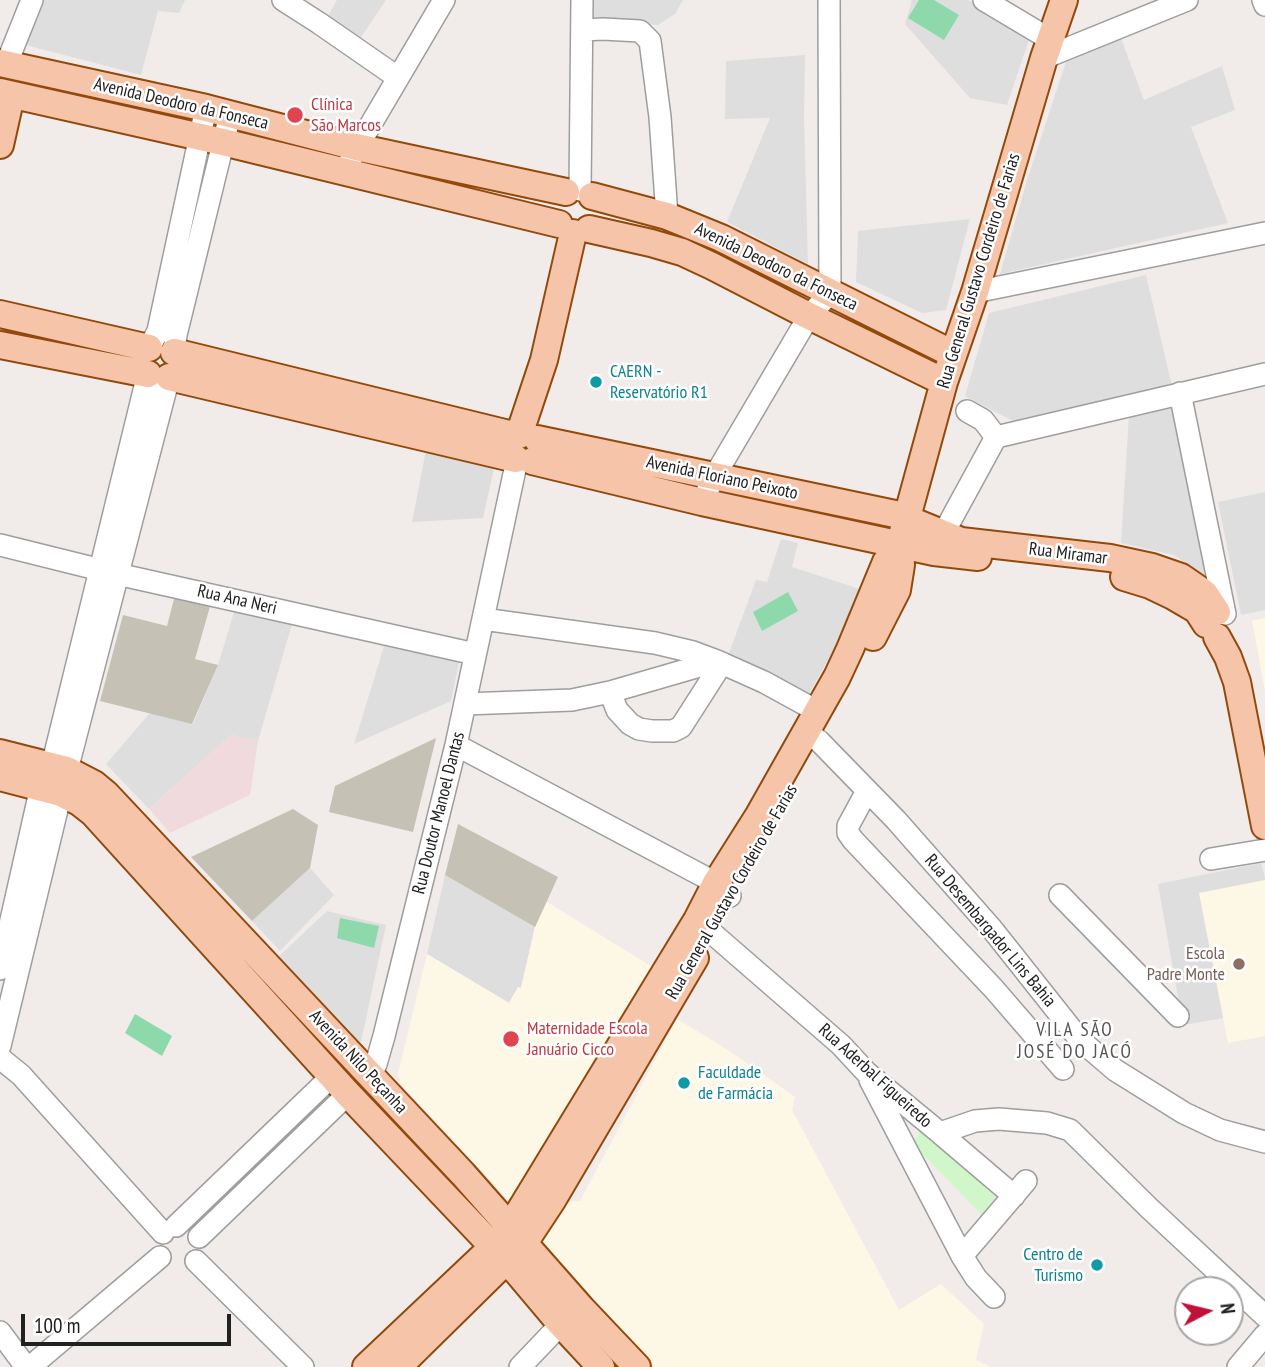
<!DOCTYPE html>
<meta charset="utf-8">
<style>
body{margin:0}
#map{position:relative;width:1265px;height:1367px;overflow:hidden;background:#f1ece9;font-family:"PT Sans Narrow",sans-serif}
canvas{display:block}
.north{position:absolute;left:1174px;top:1276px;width:70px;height:70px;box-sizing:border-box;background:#fff;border:2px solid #a6a6a6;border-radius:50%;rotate:83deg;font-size:19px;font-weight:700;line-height:28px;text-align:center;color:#212121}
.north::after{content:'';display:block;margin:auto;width:24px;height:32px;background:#c21137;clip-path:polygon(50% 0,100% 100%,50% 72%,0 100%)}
.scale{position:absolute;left:21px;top:1314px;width:210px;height:32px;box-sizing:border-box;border:4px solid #212121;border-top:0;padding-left:9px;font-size:21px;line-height:24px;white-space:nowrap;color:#212121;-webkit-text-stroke:5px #fff;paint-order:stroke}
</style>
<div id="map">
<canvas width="1265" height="1367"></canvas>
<div class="north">N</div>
<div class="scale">100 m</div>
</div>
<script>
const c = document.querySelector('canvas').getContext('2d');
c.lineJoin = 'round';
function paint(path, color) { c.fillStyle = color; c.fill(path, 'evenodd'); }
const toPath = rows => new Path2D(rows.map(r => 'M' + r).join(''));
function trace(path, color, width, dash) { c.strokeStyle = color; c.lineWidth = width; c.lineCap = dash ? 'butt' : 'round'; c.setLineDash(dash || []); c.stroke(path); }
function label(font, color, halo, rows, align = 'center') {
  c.font = font + ' "PT Sans Narrow",sans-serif'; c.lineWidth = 5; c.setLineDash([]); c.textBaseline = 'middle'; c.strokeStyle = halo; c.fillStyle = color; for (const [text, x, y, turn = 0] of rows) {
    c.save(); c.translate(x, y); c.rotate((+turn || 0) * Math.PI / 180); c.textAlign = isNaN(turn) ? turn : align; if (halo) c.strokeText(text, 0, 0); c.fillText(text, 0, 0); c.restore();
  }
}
const residential = toPath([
 [36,0,185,0,179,13,158,11,141,75,18,43],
 [337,0,386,0,357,43,324,23],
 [590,0,683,0,675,14,658,25,589,19],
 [912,0,968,0,1030,37,1007,105,970,98,905,24],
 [1121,38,1144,100,1222,66,1235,110,1191,127,1228,223,1000,274,1027,180,1066,62],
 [805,55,804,116,808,264,727,222,770,118,725,119,726,61],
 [970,219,946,310,922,313,856,282,858,231],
 [1146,275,1172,386,1013,421,965,396,989,313],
 [1175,404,1209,579,1174,555,1121,543,1129,415],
 [1265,492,1265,610,1241,615,1218,502],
 [781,539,798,543,792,567,863,590,858,607,806,699,726,661,756,580,767,582],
 [234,612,292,624,258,741,231,735,149,809,106,764,150,713,193,724,218,665],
 [385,643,459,662,451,701,354,744],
 [1261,863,1265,877,1265,1011,1183,1025,1158,884],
 [310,868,334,895,280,951,252,921],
 [445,875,535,927,521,988,518,987,509,1003,427,954],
 [327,911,386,925,361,1042,355,1044,276,959]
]);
const commercial = toPath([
 [231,735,258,741,250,795,170,833,149,809]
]);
const education = toPath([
 [1265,618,1265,691,1252,621],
 [1265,880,1265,1036,1228,1043,1199,893],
 [547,902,657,970,514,1206,401,1084,398,1074,427,954,509,1003,518,987,521,988,535,927],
 [677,1019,725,1048,795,1097,792,1110,899,1310,941,1284,984,1324,976,1360,990,1367,656,1367,541,1241,563,1202,580,1201]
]);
const construction = toPath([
 [175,595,211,603,195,659,218,665,192,724,100,701,123,615,167,626],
 [436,738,413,832,329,812,335,786],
 [293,809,318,825,310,868,252,921,191,857],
 [458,824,558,877,535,927,445,875]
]);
const park = toPath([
 [923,1126,1000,1202,984,1217,913,1144]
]);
const pitch = toPath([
 [919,0,934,0,959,15,944,40,908,18],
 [788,592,798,611,762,631,753,612],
 [340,918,379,926,374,948,337,938],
 [135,1014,172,1036,162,1056,125,1033]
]);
const parking = toPath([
 [427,445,495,464,483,518,412,522]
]);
const minor = toPath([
 [283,0,319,23,397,77],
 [984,0,1051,40],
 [1263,0,1265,5],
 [582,30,603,29,640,31,650,41,660,117,667,216],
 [1044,58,1187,0],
 [6,65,32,0],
 [351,158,444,0],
 [580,190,582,0],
 [975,292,1265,233],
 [149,348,158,331,206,108],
 [174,352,176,335,230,115],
 [1180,393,1225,614],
 [967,411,983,420,996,437,1265,374],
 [702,502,714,477,809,316,830,293,829,0],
 [0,545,117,574,475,654],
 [936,547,996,437],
 [483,619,655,643,693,652,717,661,764,682,817,711],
 [610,692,617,710,630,724,639,729,652,731,673,731,681,727,722,663],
 [465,704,572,700,610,692,717,661],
 [806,732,819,741,896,820,992,929,1080,1040,1115,1070,1184,1113,1220,1130,1265,1142],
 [456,745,716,883,730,896],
 [52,766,148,374],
 [67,770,169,377],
 [867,791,848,826,848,833,853,840,994,989,1063,1069],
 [1211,859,1265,850],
 [1060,895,1178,1016],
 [697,920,841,1045,866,1072,940,1133,975,1121,999,1119,1047,1123,1070,1130,1149,1208,1265,1316],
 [0,969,41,787],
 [0,1046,61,793],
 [0,1058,21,1075,163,1233],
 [371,1076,376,1064,384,1036,456,745,517,460],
 [870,1080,962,1256,976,1278,994,1297],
 [940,1133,1014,1196],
 [176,1226,332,1076],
 [199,1237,348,1094],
 [962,1256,1026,1181],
 [196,1261,303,1367],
 [0,1332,26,1367],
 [30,1367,160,1257],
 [520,1367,561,1324],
 [1238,1367,1265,1335]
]);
const major = toPath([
 [0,63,206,108,356,147,566,192],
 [0,92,223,142,559,224],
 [0,145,11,96],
 [592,196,667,216,721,238,953,354],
 [589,229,651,243,682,252,712,266,809,316,944,382],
 [0,314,149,348],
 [0,345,148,374],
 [174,352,517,436],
 [169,377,516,459],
 [519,435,544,360,573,233],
 [537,439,895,514,961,541,1110,558,1152,567,1181,577,1197,588,1205,594,1217,612],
 [532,461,702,502,934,552,978,557],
 [1124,577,1150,585,1173,596,1197,610,1206,624],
 [873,637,897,590,901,565,900,548],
 [1217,637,1228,657,1237,682,1265,826],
 [0,753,67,770,94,784,106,794,463,1174,582,1309,637,1367],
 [0,777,61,793,79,802,93,813,348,1094,518,1273,561,1324,601,1367],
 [366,1367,493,1247,510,1227,697,920,716,883,759,815,837,677,850,649,886,562,900,543,944,382,975,292,1044,58,1064,0],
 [398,1367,524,1243,553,1199,695,958]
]);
const markers = [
 [295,115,9,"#e0444e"],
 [596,382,7,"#0f9aa8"],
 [1239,964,7,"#8d6e63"],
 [511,1039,9,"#e0444e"],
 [684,1083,7,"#0f9aa8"],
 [1097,1265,7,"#0f9aa8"]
];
const streetNames = [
 ["Avenida Deodoro da Fonseca",181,104,13],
 ["Avenida Deodoro da Fonseca",776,267,26],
 ["Rua General Gustavo Cordeiro de Farias",979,271,-73],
 ["Avenida Floriano Peixoto",722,478,12],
 ["Rua Miramar",1068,554,7],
 ["Rua Ana Neri",237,600,13],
 ["Rua Doutor Manoel Dantas",439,813,-76],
 ["Rua General Gustavo Cordeiro de Farias",732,892,-60],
 ["Rua Desembargador Lins Bahia",990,931,50],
 ["Avenida Nilo Peçanha",358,1062,47],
 ["Rua Aderbal Figueiredo",875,1076,42]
];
const healthNames = [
 ["Clínica",311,105],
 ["São Marcos",311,126],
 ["Maternidade Escola",527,1029],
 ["Januário Cicco",527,1050]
];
const cultureNames = [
 ["CAERN -",610,372],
 ["Reservatório R1",610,393],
 ["Faculdade",698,1073],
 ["de Farmácia",698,1094],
 ["Centro de",1083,1255,"right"],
 ["Turismo",1083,1276,"right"]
];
const educationNames = [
 ["Escola",1225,954],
 ["Padre Monte",1225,975]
];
const neighbourhoodNames = [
 ["VILA SÃO",1075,1031],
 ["JOSÉ DO JACÓ",1075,1053]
];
paint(residential, '#dfdede');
paint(commercial, '#f0dade');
paint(education, '#fdf8e5');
paint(construction, '#c5c1b4');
paint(park, '#d0f6ca');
paint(pitch, '#8ed9ab');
paint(parking, '#ddd');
trace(minor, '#9e9e9e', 24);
trace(major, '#92490c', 30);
trace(minor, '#fff', 21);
trace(major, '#f5c4a9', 26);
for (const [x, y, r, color] of markers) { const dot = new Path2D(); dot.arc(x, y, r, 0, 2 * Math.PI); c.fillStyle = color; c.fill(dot); trace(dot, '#fff', 2.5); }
label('18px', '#212121', '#fff', streetNames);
label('18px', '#be3a42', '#fff', healthNames, 'left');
label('18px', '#0d838f', '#fff', cultureNames, 'left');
label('18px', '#785e54', '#fff', educationNames, 'right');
c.letterSpacing = '2px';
label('19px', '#545454', '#fff', neighbourhoodNames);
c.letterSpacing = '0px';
</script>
